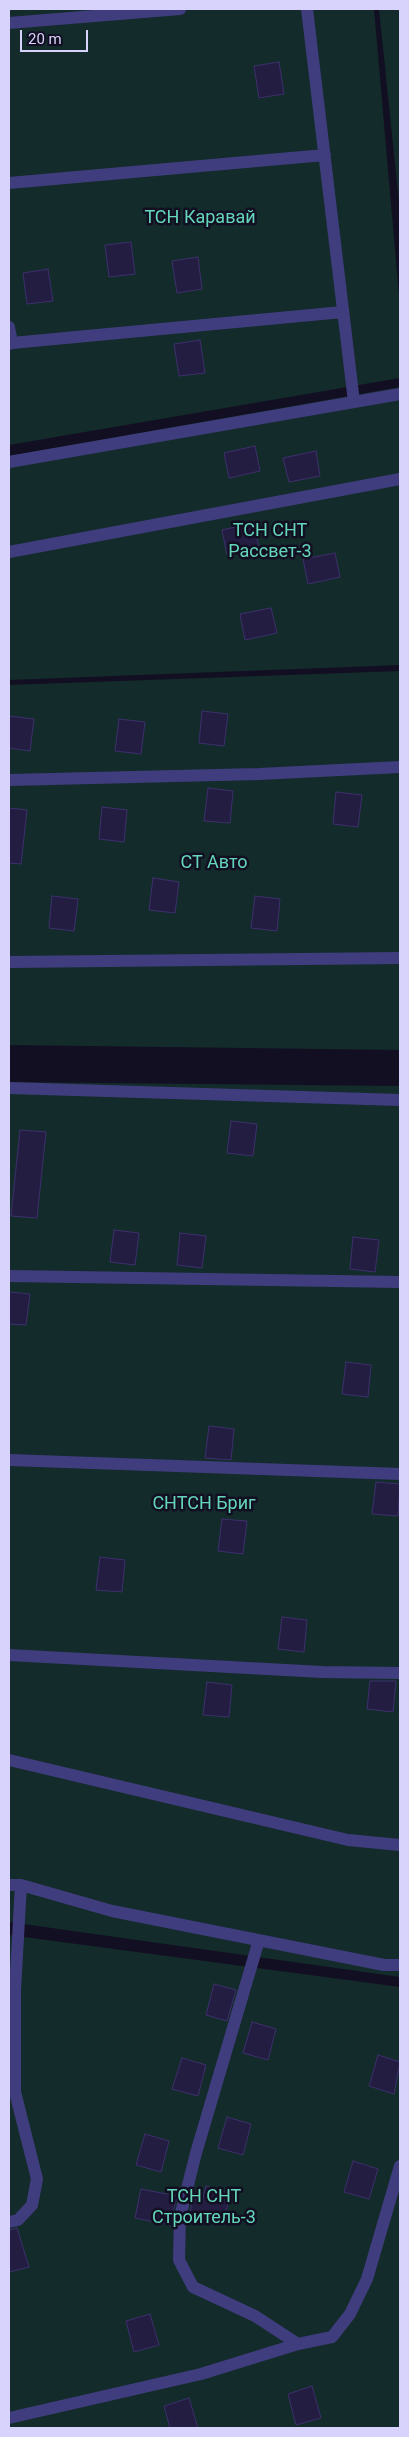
<!DOCTYPE html>
<meta charset="utf-8">
<style>
body{margin:0}
#map{position:relative;width:409px;height:2437px;overflow:hidden;background:#130f22;font-family:Roboto,sans-serif}
canvas{display:block}
.frame{position:absolute;inset:0;border:10px solid #d8d3fc;pointer-events:none}
.scale{position:absolute;left:20px;top:30px;width:68px;height:22px;box-sizing:border-box;border:2px solid #d8d3fc;border-top:0;padding-left:6px;font-size:15px;line-height:18px;white-space:nowrap;color:#d8d3fc;-webkit-text-stroke:4px #130f22;paint-order:stroke}
</style>
<div id="map">
<canvas width="409" height="2437"></canvas>
<div class="frame"></div>
<div class="scale">20 m</div>
</div>
<script>
const c = document.querySelector('canvas').getContext('2d');
c.lineJoin = 'round';
function paint(path, color) { c.fillStyle = color; c.fill(path, 'evenodd'); }
const toPath = rows => new Path2D(rows.map(r => 'M' + r).join(''));
function trace(path, color, width, dash) { c.strokeStyle = color; c.lineWidth = width; c.lineCap = dash ? 'butt' : 'round'; c.setLineDash(dash || []); c.stroke(path); }
function label(font, color, halo, rows, align = 'center') {
  c.font = font + ' Roboto,sans-serif'; c.lineWidth = 5; c.setLineDash([]); c.textBaseline = 'middle'; c.strokeStyle = halo; c.fillStyle = color; for (const [text, x, y, turn = 0] of rows) {
    c.save(); c.translate(x, y); c.rotate((+turn || 0) * Math.PI / 180); c.textAlign = isNaN(turn) ? turn : align; if (halo) c.strokeText(text, 0, 0); c.fillText(text, 0, 0); c.restore();
  }
}
const green = toPath([
 [9,9,374,9,400,307,400,378,9,445],
 [379,9,400,9,400,212],
 [400,387,400,665,9,680,9,456],
 [400,671,400,1050,9,1045,9,685],
 [9,1082,400,1086,400,1977,9,1922],
 [9,1935,400,1987,400,2428,9,2428]
]);
const building = toPath([
 [279,62,284,94,259,98,254,66,279,62],
 [131,242,135,274,109,277,105,245,131,242],
 [198,257,202,289,177,293,172,261,198,257],
 [48,269,53,301,27,304,23,273,48,269],
 [200,340,205,373,179,376,174,344,200,340],
 [255,446,260,471,229,478,224,453,255,446],
 [316,451,320,476,289,482,283,458,316,451],
 [254,523,259,548,227,555,222,530,254,523],
 [335,553,340,577,308,584,303,559,335,553],
 [271,608,277,633,245,640,240,614,271,608],
 [202,711,228,714,224,746,199,743,202,711],
 [9,716,34,719,30,751,9,748,9,716],
 [119,719,145,722,141,754,115,751,119,719],
 [208,788,233,791,230,823,204,821,208,788],
 [336,792,362,795,358,827,333,824,336,792],
 [102,807,127,810,124,842,99,839,102,807],
 [9,808,27,810,21,864,9,863,9,808],
 [153,878,179,882,175,913,149,910,153,878],
 [52,896,78,899,74,931,49,928,52,896],
 [255,896,280,899,277,931,251,928,255,896],
 [231,1121,257,1124,253,1156,227,1153,231,1121],
 [20,1130,46,1132,37,1218,11,1216,20,1130],
 [114,1230,139,1233,135,1265,110,1262,114,1230],
 [180,1233,206,1236,202,1268,177,1265,180,1233],
 [353,1237,379,1240,375,1272,350,1269,353,1237],
 [9,1292,30,1294,26,1325,9,1324,9,1292],
 [346,1362,371,1365,368,1397,342,1394,346,1362],
 [209,1426,234,1429,231,1460,205,1458,209,1426],
 [376,1482,400,1484,398,1516,372,1514,376,1482],
 [222,1519,247,1521,243,1554,218,1551,222,1519],
 [100,1557,125,1560,122,1592,96,1590,100,1557],
 [282,1617,307,1620,304,1652,278,1649,282,1617],
 [370,1681,396,1681,393,1712,367,1709,370,1681],
 [207,1682,232,1685,229,1717,203,1715,207,1682],
 [214,1984,236,1990,227,2021,206,2015,214,1984],
 [252,2022,276,2029,268,2060,243,2053,252,2022],
 [378,2055,400,2062,394,2094,369,2086,378,2055],
 [182,2058,206,2065,198,2096,172,2089,182,2058],
 [227,2117,251,2124,243,2155,218,2148,227,2117],
 [145,2134,169,2141,161,2172,136,2165,145,2134],
 [353,2161,378,2169,369,2199,344,2192,353,2161],
 [206,2186,231,2194,222,2224,189,2215,193,2199,202,2201,206,2186],
 [141,2189,177,2196,170,2225,135,2218,141,2189],
 [17,2228,29,2267,9,2272,9,2230,17,2228],
 [150,2314,159,2345,134,2352,126,2321,150,2314],
 [312,2386,321,2418,296,2425,288,2394,312,2386],
 [189,2398,198,2428,170,2428,164,2406,189,2398]
]);
const minor = toPath([
 [307,9,354,402],
 [9,23,180,9],
 [9,183,325,155],
 [9,327,12,343,9,344],
 [12,343,343,312],
 [9,462,400,394],
 [9,552,400,479],
 [9,780,259,774,400,767],
 [9,962,400,958],
 [9,1088,400,1100],
 [9,1276,400,1282],
 [9,1460,400,1474],
 [9,1655,322,1672,400,1673],
 [9,1760,348,1840,400,1845],
 [9,1885,21,1885,112,1911,384,1965,400,1965],
 [259,1940,196,2153,180,2217,179,2260,193,2287,255,2316,298,2344],
 [9,2222,18,2220,32,2205,37,2179,15,2092,15,1990,21,1885],
 [9,2418,201,2374,298,2344,332,2337,350,2314,367,2279,400,2166]
]);
const parkNames = [
 ["ТСН Каравай",200,218],
 ["ТСН СНТ",270,531],
 ["Рассвет-3",270,552],
 ["СТ Авто",214,863],
 ["СНТСН Бриг",204,1504],
 ["ТСН СНТ",204,2197],
 ["Строитель-3",204,2218]
];
paint(green, '#132b2b');
paint(building, '#241d42');
trace(building, '#3c306c', 1);
trace(minor, '#403d7e', 12);
label('18px', '#64d7bb', '#130f22', parkNames);
</script>
